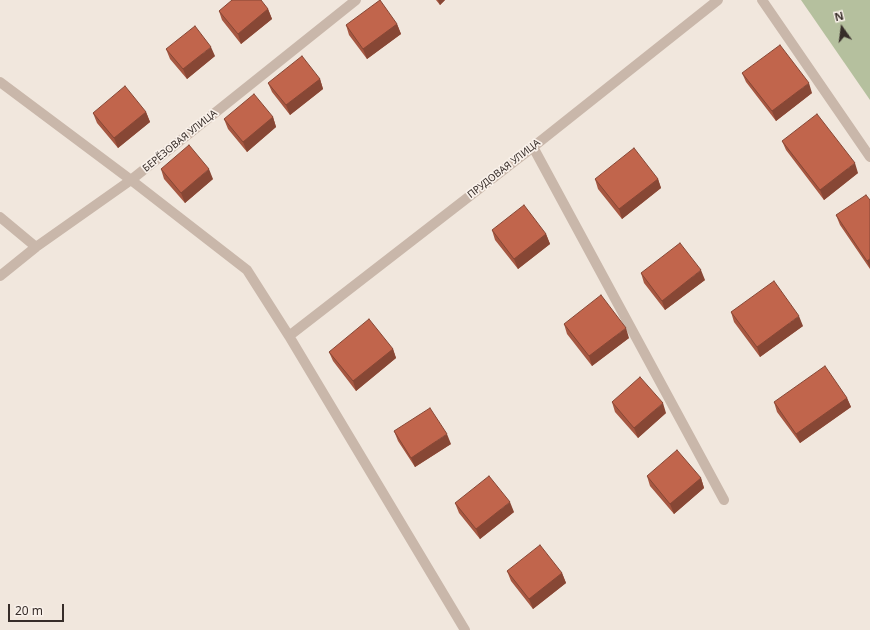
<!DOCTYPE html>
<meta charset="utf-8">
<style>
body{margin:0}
#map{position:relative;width:870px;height:630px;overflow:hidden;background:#f1e7dd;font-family:"Noto Sans",sans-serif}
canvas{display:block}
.north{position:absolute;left:822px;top:8px;width:40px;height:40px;-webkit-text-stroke:3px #f9f1ea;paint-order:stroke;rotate:346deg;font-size:11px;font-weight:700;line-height:16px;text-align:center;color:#372d29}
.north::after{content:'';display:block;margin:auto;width:14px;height:18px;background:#372d29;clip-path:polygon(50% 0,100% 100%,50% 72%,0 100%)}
.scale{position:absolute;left:8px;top:604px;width:56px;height:18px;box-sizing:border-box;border:2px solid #372d29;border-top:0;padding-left:5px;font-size:12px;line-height:14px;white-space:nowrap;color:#372d29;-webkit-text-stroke:3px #f9f1ea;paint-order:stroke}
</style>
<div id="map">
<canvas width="870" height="630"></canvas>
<div class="north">N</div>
<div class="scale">20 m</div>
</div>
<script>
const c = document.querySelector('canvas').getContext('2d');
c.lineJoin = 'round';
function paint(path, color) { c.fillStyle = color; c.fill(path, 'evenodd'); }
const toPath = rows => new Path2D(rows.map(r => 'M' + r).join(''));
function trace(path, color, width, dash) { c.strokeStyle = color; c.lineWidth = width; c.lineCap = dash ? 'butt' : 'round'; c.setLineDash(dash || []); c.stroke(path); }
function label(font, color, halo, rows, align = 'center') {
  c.font = font + ' "Noto Sans",sans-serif'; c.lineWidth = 3.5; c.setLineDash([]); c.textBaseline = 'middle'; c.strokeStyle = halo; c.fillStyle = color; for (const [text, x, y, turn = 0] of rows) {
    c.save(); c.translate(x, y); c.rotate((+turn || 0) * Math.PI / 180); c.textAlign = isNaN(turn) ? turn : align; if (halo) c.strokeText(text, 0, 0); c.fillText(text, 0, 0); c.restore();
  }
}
const green = toPath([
 [801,0,870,0,870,100]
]);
const street = toPath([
 [762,0,870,157],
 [0,82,131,180,247,270,289,336,465,630],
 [533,147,724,500],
 [0,217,36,247],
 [0,276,36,247,131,180,356,0],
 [289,336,533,147,718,0]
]);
const wall = toPath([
 [436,0,445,0,440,5],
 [268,9,272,19,241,44,222,20,219,11],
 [397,24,401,34,367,59,349,35,346,25],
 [166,49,215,56,187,79,170,59],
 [742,73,812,93,776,121,746,82],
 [320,79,323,89,290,115,272,92,268,83],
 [146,112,150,122,118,148,97,123,93,113],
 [273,117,276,127,247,152,228,129,224,119],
 [782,141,858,173,824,200,786,150],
 [161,169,213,179,185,203,164,179],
 [595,179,658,179,661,188,622,219,598,189],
 [870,200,870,269,840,225,836,215],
 [492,230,546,234,550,244,518,269,495,240],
 [641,273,705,280,665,310,644,283],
 [731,312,803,326,760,357,734,322],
 [564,324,629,338,592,366,567,334],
 [393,349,396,358,356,391,333,361,329,352],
 [847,398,851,407,800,443,777,412,774,402],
 [612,402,666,413,638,438,615,412],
 [394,431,451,444,415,467,398,441],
 [647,476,701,478,704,488,674,514,650,486],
 [455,503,514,512,480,539,459,513],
 [507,571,562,573,566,583,533,609,511,581]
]);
const shadedWall = toPath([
 [438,0,445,0,440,5],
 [268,9,272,19,241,44,238,34],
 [397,24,401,34,367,59,363,49],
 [211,47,215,56,187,79,183,69],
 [320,79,323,89,290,115,286,105],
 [809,83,812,93,776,121,772,111],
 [146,112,150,122,118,148,114,138],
 [273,117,276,127,247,152,243,142],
 [855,163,858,173,824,200,820,190],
 [209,169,213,179,185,203,181,193],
 [658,179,661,188,622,219,619,209],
 [546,234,550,244,518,269,514,259],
 [870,259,870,268,867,261],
 [701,270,705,280,665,310,662,301],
 [799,316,803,326,760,357,757,347],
 [626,328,629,338,592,366,589,356],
 [393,349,396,358,356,391,353,381],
 [847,398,851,407,800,443,796,434],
 [663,403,666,413,638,438,634,428],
 [447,434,451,444,415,467,411,458],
 [701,478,704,488,674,514,670,504],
 [510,502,514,512,480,539,476,529],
 [562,573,566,583,533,609,529,599]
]);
const building = toPath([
 [232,0,261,0,268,9,238,34,219,11,232,0],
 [380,0,397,24,363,49,346,25,380,0],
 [195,26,211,47,183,69,166,49,195,26],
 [780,45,809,83,772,111,742,73,780,45],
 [302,56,320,79,286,105,268,83,302,56],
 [125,86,146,112,114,138,93,113,125,86],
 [254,94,273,117,243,142,224,119,254,94],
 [817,114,855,163,820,190,782,141,817,114],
 [189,145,209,169,181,193,161,169,189,145],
 [634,148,658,179,619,209,595,179,634,148],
 [866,195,870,200,870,259,867,261,836,215,866,195],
 [524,205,546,234,514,259,492,230,524,205],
 [680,243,701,270,662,301,641,273,680,243],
 [774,281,799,316,757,347,731,312,774,281],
 [601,295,626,328,589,356,564,324,601,295],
 [369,319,393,349,353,381,329,352,369,319],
 [825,366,847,398,796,434,774,402,825,366],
 [640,377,663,403,634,428,612,402,640,377],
 [430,408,447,434,411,458,394,431,430,408],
 [677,450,701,478,670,504,647,476,677,450],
 [489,476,510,502,476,529,455,503,489,476],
 [540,545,562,573,529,599,507,571,540,545]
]);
const streetNames = [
 ["БЕРЁЗОВАЯ УЛИЦА",180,141,-39],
 ["ПРУДОВАЯ УЛИЦА",504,169,-38]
];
paint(green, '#b5c09e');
trace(street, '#c9b7aa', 10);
paint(wall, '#a65741');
paint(shadedWall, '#874735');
paint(building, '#c1654c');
trace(building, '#874735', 1);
label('10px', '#372d29', '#f9f1ea', streetNames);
</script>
